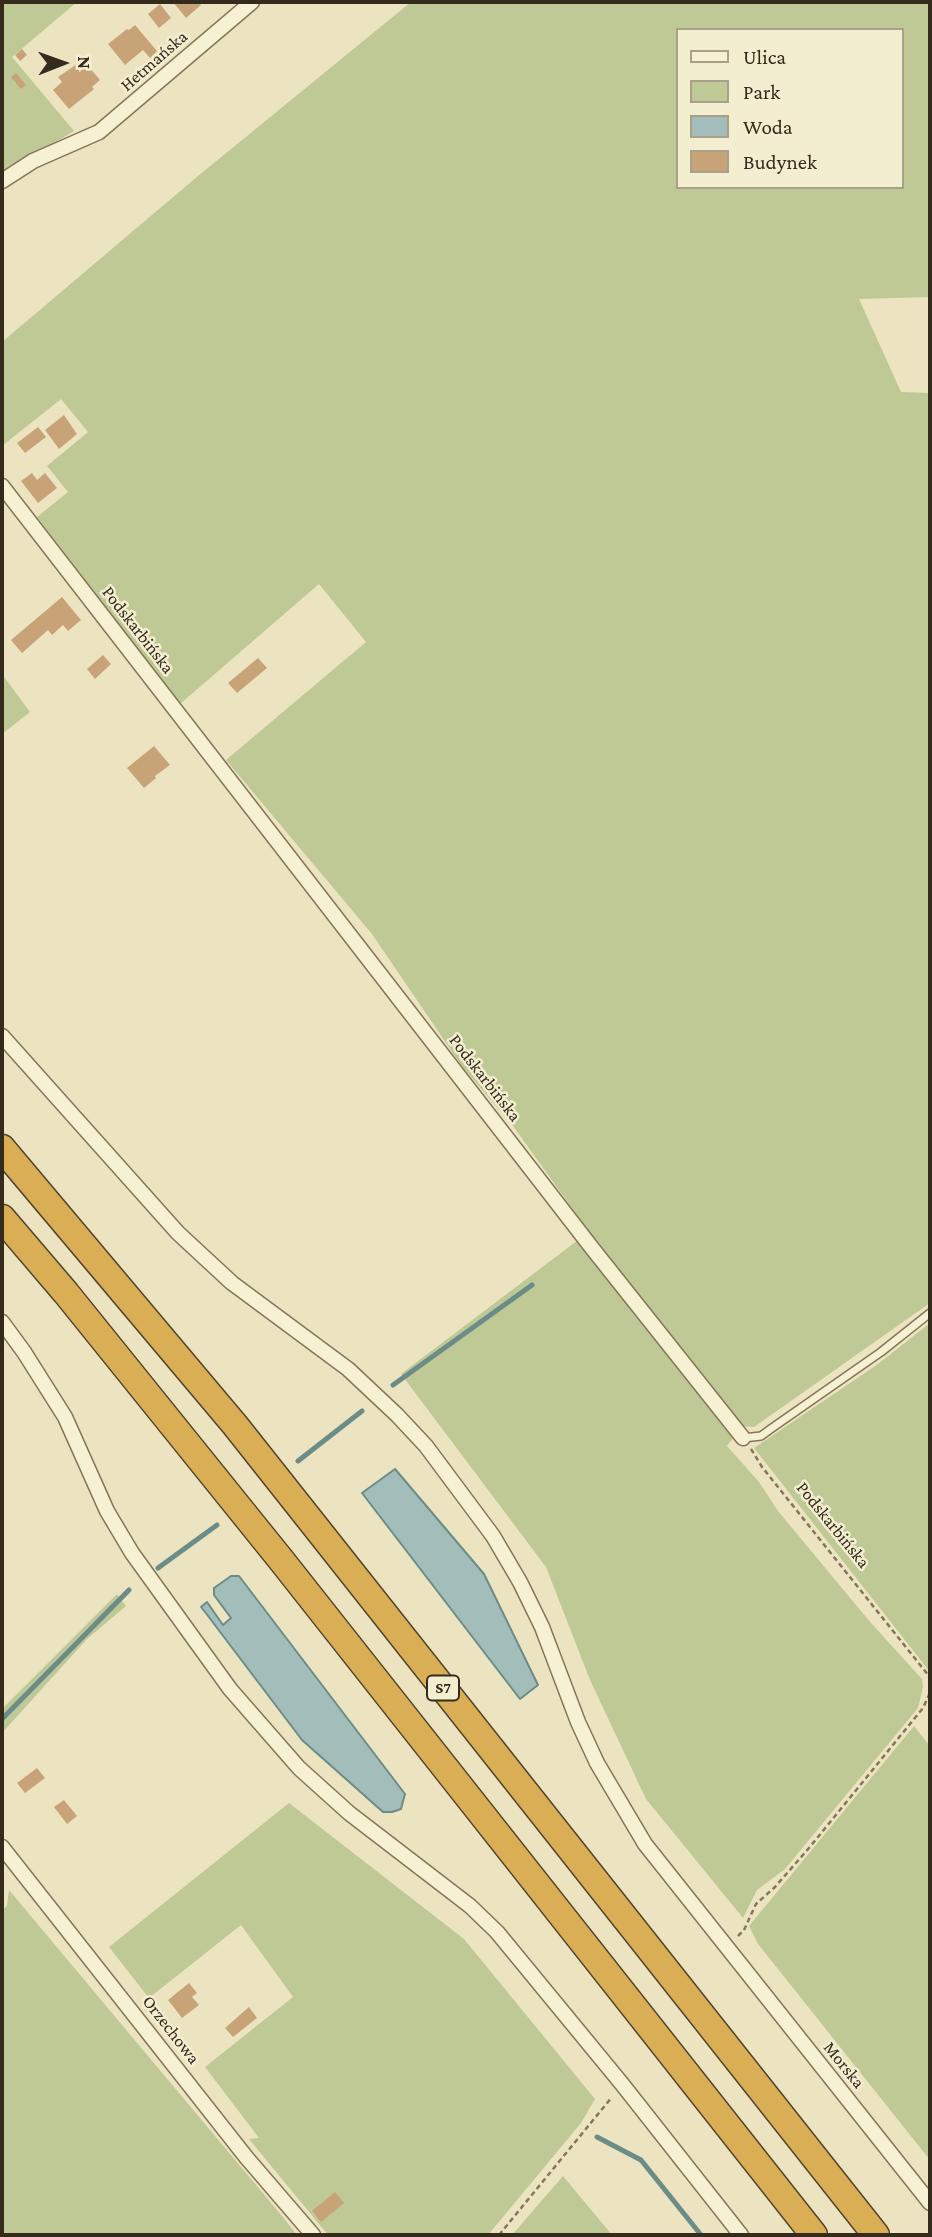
<!DOCTYPE html>
<meta charset="utf-8">
<style>
body{margin:0}
#map{position:relative;width:932px;height:2237px;overflow:hidden;background:#ece4c1;font-family:"Crimson Pro",serif}
canvas{display:block}
.frame{position:absolute;inset:0;border:4px solid #352b1d;pointer-events:none}
.legend{position:absolute;left:676px;top:28px;width:228px;height:161px;box-sizing:border-box;background:#f4eed0;border:2px solid #a8a088;margin:0;padding:9px 12px;list-style:none;font-size:21px;color:#352b1d}
.legend li{display:flex;align-items:center;gap:14px;height:35px}
.legend b{width:35px;border:2px solid #a8a088}
.north{position:absolute;left:28px;top:28px;width:70px;height:70px;-webkit-text-stroke:5px #f4eed0;paint-order:stroke;rotate:89deg;font-size:19px;font-weight:700;line-height:28px;text-align:center;color:#352b1d}
.north::after{content:'';display:block;margin:auto;width:24px;height:32px;background:#352b1d;clip-path:polygon(50% 0,100% 100%,50% 72%,0 100%)}
</style>
<div id="map">
<canvas width="932" height="2237"></canvas>
<div class="frame"></div>
<ul class="legend">
<li><b style="height:9px;background:#f7f1d4"></b>Ulica</li>
<li><b style="height:19px;background:#bec995"></b>Park</li>
<li><b style="height:19px;background:#a3beba"></b>Woda</li>
<li><b style="height:19px;background:#c9a378"></b>Budynek</li>
</ul>
<div class="north">N</div>
</div>
<script>
const c = document.querySelector('canvas').getContext('2d');
c.lineJoin = 'round';
function paint(path, color) { c.fillStyle = color; c.fill(path, 'evenodd'); }
const toPath = rows => new Path2D(rows.map(r => 'M' + r).join(''));
function trace(path, color, width, dash) { c.strokeStyle = color; c.lineWidth = width; c.lineCap = dash ? 'butt' : 'round'; c.setLineDash(dash || []); c.stroke(path); }
function label(font, color, halo, rows, align = 'center') {
  c.font = font + ' "Crimson Pro",serif'; c.lineWidth = 5; c.setLineDash([]); c.textBaseline = 'middle'; c.strokeStyle = halo; c.fillStyle = color; for (const [text, x, y, turn = 0] of rows) {
    c.save(); c.translate(x, y); c.rotate((+turn || 0) * Math.PI / 180); c.textAlign = isNaN(turn) ? turn : align; if (halo) c.strokeText(text, 0, 0); c.fillText(text, 0, 0); c.restore();
  }
}
const green = toPath([
 [6,2,77,2,12,57,74,131,2,174,2,5],
 [411,2,930,2,930,297,859,299,901,392,930,393,930,1303,754,1427,741,1426,607,1257,513,1126,461,1065,372,934,226,760,366,642,319,584,180,704,37,517,68,492,47,466,88,432,61,399,2,446,2,342,198,176],
 [678,30,902,30,902,187,678,187],
 [2,674,30,712,2,734],
 [578,1240,734,1437,727,1446,759,1482,778,1511,871,1623,922,1679,923,1687,918,1708,785,1869,757,1890,743,1918,646,1799,590,1680,546,1567,401,1374],
 [930,1323,930,1672,754,1448,878,1364],
 [117,1594,126,1606,87,1639,2,1733,2,1709],
 [914,1726,930,1746,930,2160,758,1944,749,1926],
 [289,1803,464,1939,595,2099,581,2123,488,2235,328,2235,249,2139,259,2138,205,2067,293,1997,241,1925,149,1998,109,1947],
 [9,1890,282,2216,297,2235,2,2235,2,1910,7,1906],
 [563,2176,612,2235,512,2235]
]);
const water = toPath([
 [395,1469,484,1574,538,1685,520,1699,362,1493,395,1469],
 [231,1576,239,1576,405,1794,401,1809,392,1812,383,1812,302,1740,205,1612,201,1607,207,1602,223,1625,231,1618,214,1595,214,1588,231,1576]
]);
const stream = toPath([
 [393,1385,532,1285],
 [298,1461,362,1411],
 [158,1568,217,1525],
 [2,1719,129,1590],
 [597,2137,641,2160,701,2235]
]);
const building = toPath([
 [173,2,198,2,201,5,186,18],
 [160,4,171,18,159,28,148,14],
 [135,25,157,51,150,58,143,50,125,65,108,44,127,29,129,30],
 [22,49,27,55,20,61,15,55],
 [83,60,100,80,92,87,94,89,69,109,53,90,62,82,58,77],
 [16,73,26,85,21,89,11,77],
 [64,415,77,434,59,449,45,430],
 [38,427,46,437,25,453,17,443],
 [32,473,37,480,45,473,57,488,38,503,21,481],
 [62,597,81,620,68,631,63,625,52,635,48,630,22,653,11,640],
 [103,655,111,664,95,679,87,669],
 [258,658,267,668,237,693,228,683],
 [154,746,170,765,155,776,156,778,144,788,127,768],
 [37,1768,45,1778,25,1793,17,1783],
 [64,1800,77,1816,67,1824,54,1807],
 [189,1983,197,1993,192,1997,199,2005,182,2018,168,2000],
 [249,2007,257,2018,233,2037,225,2028],
 [335,2192,344,2203,321,2222,312,2211]
]);
const path = toPath([
 [738,1936,744,1930,756,1904,775,1887,809,1848,923,1708,929,1695,930,1684,929,1676,762,1467,751,1449],
 [499,2235,612,2097]
]);
const service = toPath([
 [743,1438,761,1436,772,1428,881,1352,930,1313]
]);
const minor = toPath([
 [2,181,33,161,99,132,252,2],
 [2,486,592,1248,743,1438],
 [2,1036,178,1233,232,1283,348,1369,397,1415,426,1446,493,1536,520,1582,542,1627,578,1722,597,1763,645,1844,930,2203],
 [2,1322,24,1352,65,1417,107,1511,132,1553,230,1689,299,1768,349,1813,470,1906,497,1932,622,2084,741,2235],
 [2,1847,246,2157,313,2235]
]);
const motorway = toPath([
 [2,1148,235,1425,876,2235],
 [2,1218,66,1293,282,1561,814,2235]
]);
const shields = [
 [443,1688,32]
];
const shieldNames = [
 ["S7",443,1688]
];
const streetNames = [
 ["Hetmańska",154,61,-41],
 ["Podskarbińska",138,630,52],
 ["Podskarbińska",485,1078,52],
 ["Podskarbińska",833,1525,51],
 ["Orzechowa",171,2030,52],
 ["Morska",844,2065,51]
];
paint(green, '#bec995');
paint(water, '#a3beba');
trace(water, '#6b8c87', 2);
trace(stream, '#6b8c87', 5);
paint(building, '#c9a378');
trace(service, '#857559', 10);
trace(minor, '#857559', 17);
trace(motorway, '#52432e', 29);
trace(path, '#857559', 2.5, [5, 3.5]);
trace(service, '#f7f1d4', 7);
trace(minor, '#f7f1d4', 14);
trace(motorway, '#d9ae54', 26);
for (const [x, y, w] of shields) { const box = new Path2D(); box.roundRect(x - w / 2, y - 12.5, w, 25, 5); c.fillStyle = '#f4eed0'; c.fill(box); trace(box, '#352b1d', 2); }
label('bold 16px', '#352b1d', null, shieldNames);
label('18px', '#352b1d', '#f4eed0', streetNames);
</script>
